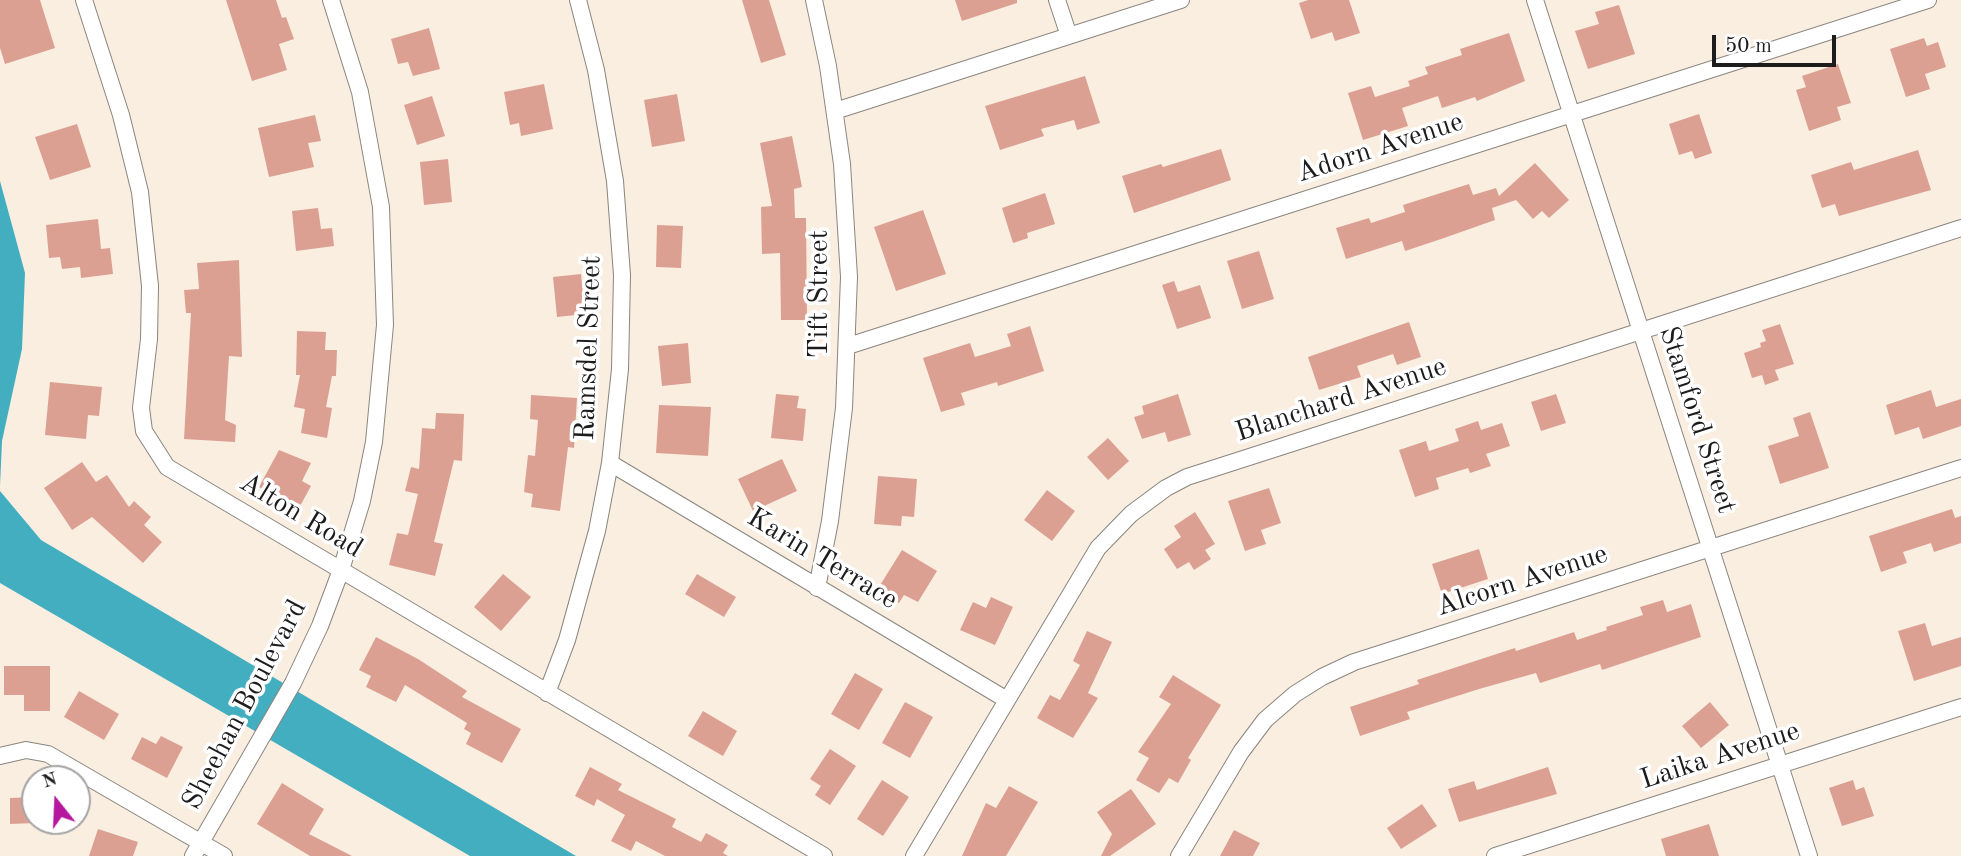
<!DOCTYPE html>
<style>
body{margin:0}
#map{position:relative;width:1961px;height:856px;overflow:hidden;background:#f9eee0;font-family:"Old Standard TT",serif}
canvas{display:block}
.north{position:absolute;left:21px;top:765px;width:70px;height:70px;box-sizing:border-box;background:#fff;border:2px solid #a4a4a4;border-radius:50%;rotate:342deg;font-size:19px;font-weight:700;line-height:28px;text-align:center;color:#1c1c1c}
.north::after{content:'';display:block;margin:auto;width:24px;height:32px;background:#b5179e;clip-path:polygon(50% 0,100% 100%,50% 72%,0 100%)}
.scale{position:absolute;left:1712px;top:35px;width:124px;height:32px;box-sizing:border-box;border:4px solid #1c1c1c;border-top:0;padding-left:9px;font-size:21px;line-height:24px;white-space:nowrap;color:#1c1c1c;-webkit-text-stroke:5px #fff;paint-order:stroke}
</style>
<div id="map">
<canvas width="1961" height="856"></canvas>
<div class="north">N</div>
<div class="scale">50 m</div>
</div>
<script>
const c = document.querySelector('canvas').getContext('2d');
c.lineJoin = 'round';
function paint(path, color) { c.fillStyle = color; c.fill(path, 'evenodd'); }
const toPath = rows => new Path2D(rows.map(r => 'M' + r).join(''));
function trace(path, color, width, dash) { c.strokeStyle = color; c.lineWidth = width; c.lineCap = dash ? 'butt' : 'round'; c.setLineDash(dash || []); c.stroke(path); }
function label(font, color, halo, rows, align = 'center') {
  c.font = font + ' "Old Standard TT",serif'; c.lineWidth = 7; c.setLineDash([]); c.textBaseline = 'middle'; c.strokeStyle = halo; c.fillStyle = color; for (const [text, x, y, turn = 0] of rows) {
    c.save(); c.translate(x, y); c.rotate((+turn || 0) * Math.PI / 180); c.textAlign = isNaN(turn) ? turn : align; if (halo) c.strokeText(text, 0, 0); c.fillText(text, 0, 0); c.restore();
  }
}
const water = toPath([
 [0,181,25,273,22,349,2,441,0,486],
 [0,491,41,540,576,856,470,856,0,583]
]);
const building = toPath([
 [0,0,40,0,55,48,5,64,0,48],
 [226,0,276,0,282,18,286,17,294,39,279,44,287,70,252,81],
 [742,0,769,0,786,55,761,63],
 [955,0,1017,0,1017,3,962,21],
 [1308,0,1349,0,1360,33,1335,41,1332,32,1311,39,1299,3],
 [1619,5,1635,54,1588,69,1575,31,1599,24,1595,12],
 [429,28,440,69,413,76,408,62,398,64,391,39],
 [1509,33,1525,81,1477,101,1475,97,1442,108,1438,96,1402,108,1408,126,1363,140,1348,93,1371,86,1375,97,1410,86,1408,81,1428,74,1425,67,1462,55,1460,49],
 [1924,38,1927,46,1938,42,1946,67,1925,74,1930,89,1906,97,1890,49],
 [1838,64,1851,103,1837,107,1841,120,1809,131,1796,90,1806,87,1802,76],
 [1085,76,1100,123,1077,130,1074,120,1041,129,1044,136,1000,150,985,106],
 [544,84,553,129,521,136,519,123,510,125,504,92],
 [677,94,685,141,652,147,644,100],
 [432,96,445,136,417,145,404,105],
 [1699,114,1712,153,1695,159,1692,151,1679,155,1669,124],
 [315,115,321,141,308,143,314,167,269,177,258,128],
 [77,124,91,167,50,180,35,137],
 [792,136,802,187,794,189,795,218,806,218,807,320,781,320,780,253,762,254,761,207,772,206,760,143],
 [1221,149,1231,180,1134,213,1122,176,1161,164,1163,167],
 [1918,150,1931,190,1839,216,1835,204,1822,208,1811,175,1851,162,1854,170],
 [448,159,452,202,424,205,420,162],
 [1535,163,1569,200,1549,218,1542,211,1533,219,1516,200,1492,208,1495,220,1444,238,1405,251,1402,241,1346,259,1336,228,1369,218,1371,223,1405,212,1403,205,1469,184,1473,195,1496,188,1499,196],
 [1045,193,1055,224,1027,233,1028,238,1013,243,1002,208],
 [318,208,321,229,332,228,334,246,296,251,292,211],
 [923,210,946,274,896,291,874,227],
 [98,219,101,249,110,248,113,274,81,278,80,267,62,269,60,257,49,258,46,225],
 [657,225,683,226,681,268,656,267],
 [1259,251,1274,299,1242,309,1227,261],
 [239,260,242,357,229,356,225,420,236,425,235,442,184,439,191,313,186,313,184,290,199,289,197,263],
 [581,274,585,314,557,317,553,277],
 [1174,281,1178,292,1200,285,1211,318,1177,329,1162,285],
 [1409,322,1421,357,1397,365,1393,354,1357,366,1361,377,1319,390,1308,357],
 [1780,324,1794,364,1775,370,1779,380,1765,385,1762,375,1752,378,1744,353,1761,347,1760,343,1766,341,1762,330],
 [1030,326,1044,371,998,386,997,382,961,393,965,405,941,412,923,358,970,343,975,357,1011,346,1007,334],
 [297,331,326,332,325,350,337,350,336,376,332,376,326,407,332,408,327,438,301,433,305,409,294,407,300,375,296,375],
 [688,343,691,383,662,386,658,346],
 [50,382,102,387,99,416,88,415,86,439,45,435],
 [1931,390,1936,407,1961,399,1961,426,1923,439,1919,427,1895,435,1886,405],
 [776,394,799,396,797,408,806,409,803,441,771,438],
 [1178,394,1191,435,1168,442,1165,432,1142,439,1134,417,1144,414,1142,406],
 [1556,394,1566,423,1541,431,1531,402],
 [531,395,577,398,574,448,568,447,560,511,531,507,533,494,524,492,528,455,535,456,538,420,530,419],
 [659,405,711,407,708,456,656,453],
 [1810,412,1829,468,1780,484,1768,446,1799,436,1793,418],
 [436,413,464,414,462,461,454,460,434,542,443,544,435,576,389,565,397,533,408,535,418,494,405,491,411,467,419,469,422,428,435,429],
 [1478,421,1481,430,1502,423,1510,446,1486,454,1491,466,1470,473,1468,468,1436,478,1439,489,1415,497,1399,450,1426,441,1429,451,1459,441,1455,429],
 [1108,438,1129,461,1108,480,1087,457],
 [279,450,311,463,302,481,311,486,299,508,259,487],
 [782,459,797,491,753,511,738,479],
 [82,462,96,482,107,475,129,507,134,501,151,517,144,525,162,542,143,563,92,517,72,530,44,488],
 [878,476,917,479,914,517,902,516,901,526,874,524],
 [1269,488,1281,523,1261,530,1266,544,1245,551,1228,501],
 [1047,490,1075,511,1052,541,1024,520],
 [1952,509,1955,518,1961,516,1961,543,1934,552,1931,543,1903,552,1907,563,1881,572,1869,536],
 [1195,512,1215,544,1205,550,1211,559,1194,570,1189,562,1177,569,1164,549,1181,537,1174,526],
 [1479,549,1488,579,1442,594,1432,564],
 [902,550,937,571,918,602,904,595,899,603,877,590],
 [503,574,531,597,501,631,474,607],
 [697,574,736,597,724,617,685,594],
 [991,597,1013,607,995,645,960,630,973,602,986,608],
 [1663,600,1667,612,1691,604,1701,637,1602,670,1600,664,1540,683,1536,673,1479,689,1407,712,1410,719,1360,736,1350,707,1419,684,1417,680,1515,648,1516,651,1574,632,1577,640,1607,630,1606,627,1643,615,1640,607],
 [1925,623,1932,646,1961,637,1961,666,1914,681,1898,631],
 [1087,631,1112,642,1088,693,1098,698,1073,738,1037,718,1050,695,1060,700,1080,665,1073,661],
 [376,637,418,659,467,691,462,697,521,729,502,763,466,744,471,733,464,729,467,723,405,685,396,702,366,687,371,676,359,670],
 [4,666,50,666,50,711,24,711,24,695,4,695],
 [855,673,883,689,859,730,831,714],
 [1173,675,1221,705,1188,758,1191,760,1178,783,1169,778,1159,793,1136,780,1149,758,1138,752,1171,704,1159,697],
 [79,691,119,714,104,740,64,717],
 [905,702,933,717,910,758,882,743],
 [1710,702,1729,725,1701,748,1682,726],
 [703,711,737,731,723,756,688,736],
 [161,736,183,747,167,778,131,759,142,737,156,744],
 [830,749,856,766,830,805,815,795,821,786,810,779],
 [590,767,622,784,618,790,676,819,672,827,701,842,706,833,728,845,723,853,728,856,665,856,636,841,631,851,611,841,625,815,597,799,594,806,575,796],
 [1548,767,1557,794,1459,822,1448,789,1474,781,1477,790],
 [882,780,909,797,883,836,857,819],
 [1853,780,1856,790,1864,787,1874,816,1842,826,1829,788],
 [282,783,324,809,309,834,352,856,310,856,257,824],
 [1009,786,1038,802,1006,856,962,856,986,803,996,808],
 [1131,789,1156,824,1110,856,1101,856,1112,834,1097,812],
 [35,797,35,823,10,824,10,798],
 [1422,804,1437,826,1401,849,1387,828],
 [1709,824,1719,856,1666,856,1661,839],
 [98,829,138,842,133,856,89,856],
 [1234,830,1260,843,1253,856,1220,856]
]);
const street = toPath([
 [84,0,121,115,140,192,150,286,149,339,141,408,144,431,167,467,824,856],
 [814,0,828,66,842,164,849,277,844,408,830,521,817,588],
 [1057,0,1069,36],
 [1535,0,1809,856],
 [835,111,1181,0],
 [848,346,1928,0],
 [610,463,1007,700],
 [547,693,567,640,597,531,610,463,620,369,622,275,615,181,596,70,578,0],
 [0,756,26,750,48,754,224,856],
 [193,856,293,683,320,626,341,570,362,501,374,442,385,325,381,207,360,92,331,0],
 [914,856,1098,548,1131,514,1166,488,1187,477,1961,228],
 [1179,856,1241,752,1265,720,1295,694,1322,677,1354,662,1961,468],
 [1495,856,1961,707]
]);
const streetNames = [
 ["Adorn Avenue",1380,148,-18],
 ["Tift Street",820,294,-90],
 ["Ramsdel Street",589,348,-88],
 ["Blanchard Avenue",1341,400,-18],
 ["Stamford Street",1697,420,72],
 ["Alton Road",301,516,31],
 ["Karin Terrace",822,559,31],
 ["Alcorn Avenue",1522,581,-18],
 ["Sheehan Boulevard",245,705,-62],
 ["Laika Avenue",1720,756,-18]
];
paint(water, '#42aec0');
paint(building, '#dca093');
trace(street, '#8a857e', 18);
trace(street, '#fff', 16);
label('28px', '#1c1c1c', '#fff', streetNames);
</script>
